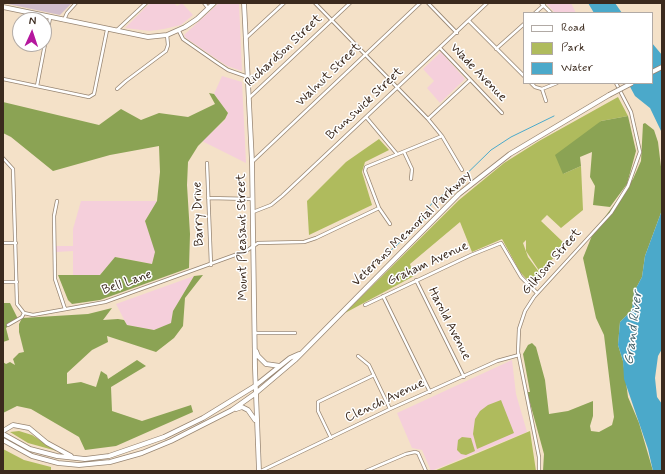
<!DOCTYPE html>
<style>
body{margin:0}
#map{position:relative;width:665px;height:474px;overflow:hidden;background:#f4e1c8;font-family:Mynerve,sans-serif}
canvas{display:block}
.frame{position:absolute;inset:0;border:4px solid #3b2a1e;pointer-events:none}
.legend{position:absolute;left:523px;top:12px;width:130px;height:72px;box-sizing:border-box;background:#fff;border:1px solid #b1aaa5;margin:0;padding:5px 7px;list-style:none;font-size:12px;color:#3b2a1e}
.legend li{display:flex;align-items:center;gap:8px;height:20px}
.legend b{width:20px;border:1px solid #b1aaa5}
.north{position:absolute;left:12px;top:12px;width:40px;height:40px;box-sizing:border-box;background:#fff;border:1px solid #b1aaa5;border-radius:50%;rotate:3deg;font-size:11px;font-weight:700;line-height:16px;text-align:center;color:#3b2a1e}
.north::after{content:'';display:block;margin:auto;width:14px;height:18px;background:#b5179e;clip-path:polygon(50% 0,100% 100%,50% 72%,0 100%)}
</style>
<div id="map">
<canvas width="665" height="474"></canvas>
<div class="frame"></div>
<ul class="legend">
<li><b style="height:5px;background:#fff"></b>Road</li>
<li><b style="height:11px;background:#afbb5d"></b>Park</li>
<li><b style="height:11px;background:#4ba9ca"></b>Water</li>
</ul>
<div class="north">N</div>
</div>
<script>
const c = document.querySelector('canvas').getContext('2d');
c.lineJoin = 'round';
function paint(path, color) { c.fillStyle = color; c.fill(path, 'evenodd'); }
const toPath = rows => new Path2D(rows.map(r => 'M' + r).join(''));
function trace(path, color, width, dash) { c.strokeStyle = color; c.lineWidth = width; c.lineCap = dash ? 'butt' : 'round'; c.setLineDash(dash || []); c.stroke(path); }
function label(font, color, halo, rows, align = 'center') {
  c.font = font + ' Mynerve,sans-serif'; c.lineWidth = 3; c.setLineDash([]); c.textBaseline = 'middle'; c.strokeStyle = halo; c.fillStyle = color; for (const [text, x, y, turn = 0] of rows) {
    c.save(); c.translate(x, y); c.rotate((+turn || 0) * Math.PI / 180); c.textAlign = isNaN(turn) ? turn : align; if (halo) c.strokeText(text, 0, 0); c.fillText(text, 0, 0); c.restore();
  }
}
const built = toPath([
 [150,3,174,3,177,6,182,3,193,15,181,25,164,29,150,31,125,28],
 [219,3,239,3,242,71,227,66,186,38,184,35],
 [546,3,571,3,576,13,555,13],
 [441,52,465,79,440,103,427,88,434,81,423,69],
 [222,76,242,82,246,163,202,141,225,120,228,113,214,94],
 [81,201,157,201,145,221,156,252,152,264,116,257,100,275,73,276,73,251,56,252,56,246,73,246,73,229],
 [194,276,173,311,172,323,154,330,127,325,116,304],
 [512,360,516,394,527,432,431,471,422,450,412,448,397,413]
]);
const industrial = toPath([
 [3,3,72,3,60,15]
]);
const green = toPath([
 [618,97,628,116,601,121,563,174,581,166,583,210,561,228,547,215,541,221,564,243,564,247,540,272,526,251,526,240,523,243,528,257,542,276,533,286,520,272,502,239,472,252,460,222,410,264,414,276,345,313,459,200,504,163,539,141],
 [379,139,389,150,365,162,362,172,372,205,309,235,307,201,346,162],
 [501,400,514,433,477,449,473,434,475,419,480,411,488,405],
 [19,431,32,435,57,451,28,443,10,432],
 [530,431,536,471,434,471,478,453],
 [462,437,471,438,475,451,466,455,461,454,457,450,458,440],
 [3,449,24,460,51,467,51,471,3,471]
]);
const forest = toPath([
 [209,93,214,94,228,113,225,119,198,146,188,162,187,185,190,234,189,268,100,300,72,304,68,300,58,275,100,275,115,257,152,264,155,252,145,221,157,201,160,172,159,146,110,155,53,171,11,137,3,133,3,102,99,125,121,109,141,120,159,113,188,117,215,104],
 [628,116,636,151,627,184,610,207,593,205,595,186,590,177,592,152,580,157,581,166,563,174,555,155,601,121],
 [645,123,654,130,658,142,662,175,662,210,645,256,642,277,634,292,632,310,620,322,618,345,623,361,628,397,639,423,653,471,543,471,544,454,527,392,533,392,530,392,523,354,528,345,532,343,536,347,545,380,549,414,568,411,593,401,593,416,590,426,591,431,599,432,612,425,614,417,604,335,596,318,583,258,593,233,633,179,641,161,643,124],
 [203,275,185,298,183,326,174,338,156,352,107,336,108,342,92,350,67,373,67,384,81,382,96,387,101,371,107,375,108,379,137,360,146,366,111,387,112,411,142,421,191,405,193,412,116,446,85,450,79,437,31,409,17,406,3,413,3,362,6,364,10,362,15,365,13,359,19,353,24,352,19,332,19,324,22,318,88,314,112,308,103,320,118,319,124,320,127,325,154,330,171,323,173,311,194,276],
 [3,303,10,303,18,319,6,328,9,340,3,342]
]);
const water = toPath([
 [588,3,615,3,622,13,594,13],
 [652,43,662,55,662,133,650,108,635,96,628,83,652,83],
 [662,210,662,349,658,356,655,378,657,397,662,404,662,471,653,471,648,449,624,379,623,361,618,345,620,322,632,310,634,292,642,277,645,256]
]);
const stream = toPath([
 [383,257,420,225,428,208,435,200,449,191,491,150,511,137,554,116]
]);
const street = toPath([
 [204,3,208,8],
 [315,3,428,119,442,136,462,170],
 [428,3,457,33],
 [541,3,551,13],
 [535,13,544,5],
 [64,20,67,13,76,3],
 [469,21,524,76],
 [117,30,146,3],
 [179,31,183,39,216,62,228,70,248,77],
 [246,38,284,3],
 [440,48,502,113],
 [496,49,524,24],
 [3,79,89,97,94,94,107,30],
 [531,83,535,87,542,89,546,101],
 [37,86,50,18],
 [117,89,126,81,166,51,168,45,167,35],
 [542,89,557,83],
 [250,97,350,3],
 [366,117,397,154],
 [428,119,470,80],
 [404,152,412,169,411,179],
 [3,158,13,169,17,304,24,313],
 [252,162,420,3],
 [207,163,211,265],
 [208,198,252,199],
 [57,201,54,216,55,279,65,309],
 [253,212,271,205,282,196,487,3],
 [390,224,379,208,365,171,366,167,442,136],
 [3,243,16,243],
 [416,280,464,377],
 [3,282,17,282],
 [383,296,430,392],
 [365,305,471,255,501,243,521,277,537,293],
 [24,313,33,315,105,302,246,251,258,243,304,242,316,238,379,208],
 [8,325,22,317,24,313],
 [255,333,295,333],
 [358,356,369,365,390,409],
 [331,438,318,411,318,402,374,375],
 [261,471,390,409,497,361,519,355],
 [366,471,406,454,415,452,418,453,426,471],
 [539,471,539,457,518,352,519,329,525,311,534,297,611,213,628,186,640,152,631,112,616,83]
]);
const secondary = toPath([
 [244,3,252,162,255,368,259,471],
 [3,7,148,37,167,35,185,27,197,19,214,3],
 [652,72,662,67],
 [256,351,258,356,266,364,280,366],
 [236,409,242,407,248,410,255,420],
 [3,431,13,425,29,428,47,443,71,456],
 [3,434,30,449,57,456,85,459,109,456,164,437,203,418,255,386,290,358,299,354],
 [3,440,32,456,58,463,79,465,110,462,142,453,171,441,232,410,256,393,295,360,459,194,510,154,609,95]
]);
const secondaryBridge = toPath([
 [609,95,632,83]
]);
const streetNames = [
 ["Richardson Street",284,51,-43],
 ["Wade Avenue",478,73,46],
 ["Walnut Street",329,75,-44],
 ["Brunswick Street",365,104,-43],
 ["Barry Drive",199,214,-92],
 ["Veterans Memorial Parkway",412,229,-44],
 ["Mount Pleasant Street",243,237,-91],
 ["Gilkison Street",552,262,-49],
 ["Graham Avenue",428,264,-25],
 ["Bell Lane",127,283,-19],
 ["Harold Avenue",449,324,63],
 ["Clench Avenue",385,401,-25]
];
const waterNames = [
 ["Grand River",634,328,-83]
];
paint(built, '#f5cfdb');
paint(industrial, '#d1bdcc');
paint(green, '#afbb5d');
paint(forest, '#8ba354');
paint(water, '#4ba9ca');
trace(stream, '#4ba9ca', 1);
trace(street, '#988673', 4);
trace(secondary, '#988673', 5.5);
trace(street, '#fff', 2.5);
trace(secondary, '#fff', 4);
trace(secondaryBridge, '#988673', 5.5, []);
trace(secondaryBridge, '#fff', 4);
label('13px', '#3b2a1e', '#fff', streetNames);
label('italic 14px', '#42636b', '#fff', waterNames);
</script>
